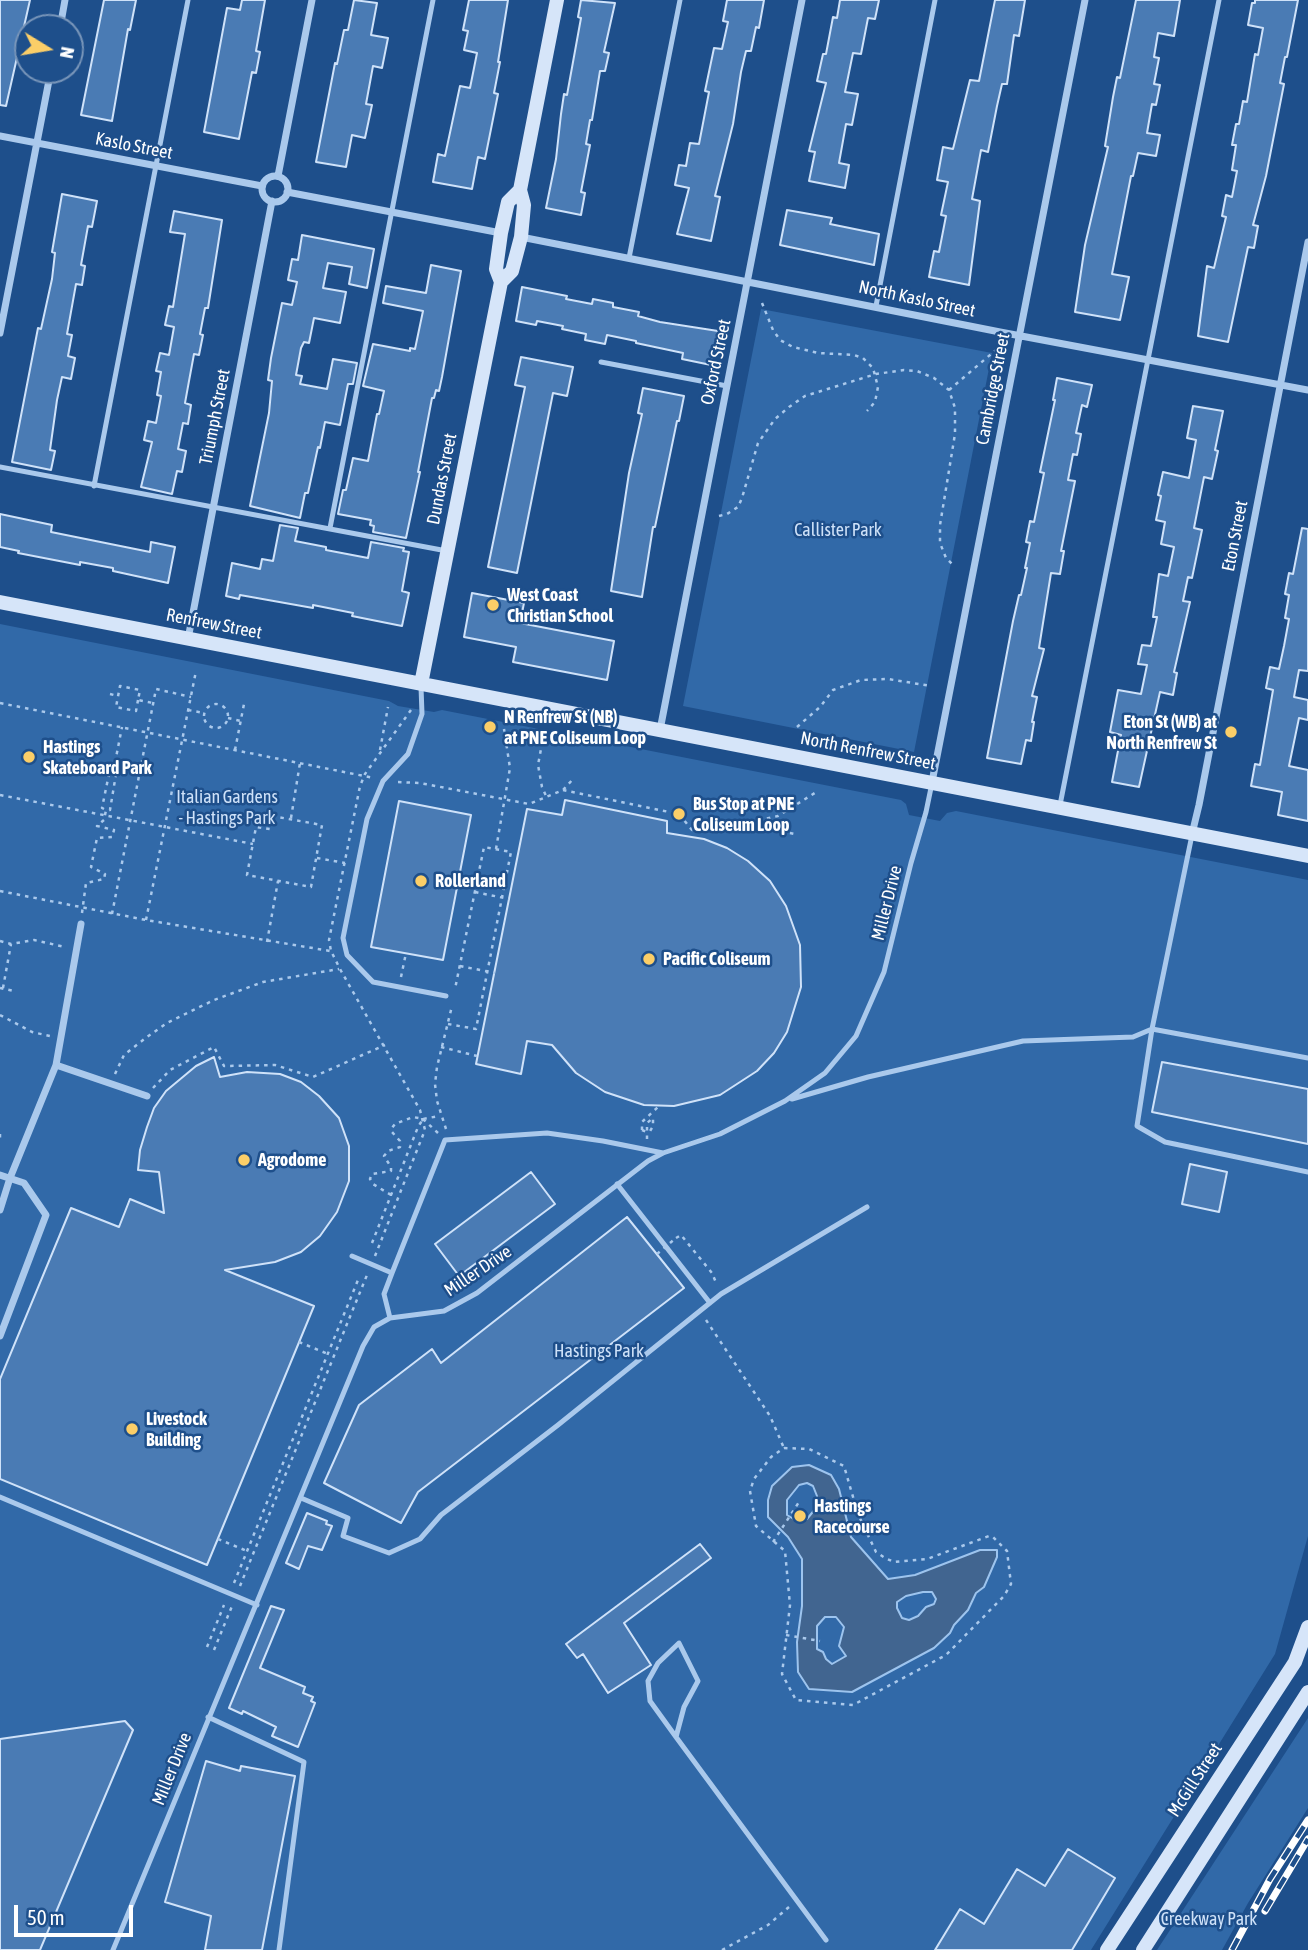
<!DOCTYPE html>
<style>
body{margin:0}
#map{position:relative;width:1308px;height:1950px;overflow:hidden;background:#1e4f8b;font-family:"Asap Condensed",sans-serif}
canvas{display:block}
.north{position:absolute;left:14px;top:14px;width:70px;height:70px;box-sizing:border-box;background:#1e4f8b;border:2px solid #7895b9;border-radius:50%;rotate:101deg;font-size:19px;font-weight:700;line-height:28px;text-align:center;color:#fff}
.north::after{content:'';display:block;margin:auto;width:24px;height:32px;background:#fbce68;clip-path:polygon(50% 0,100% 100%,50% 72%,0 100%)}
.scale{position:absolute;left:14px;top:1905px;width:119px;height:32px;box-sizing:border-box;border:4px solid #fff;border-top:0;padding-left:9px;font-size:21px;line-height:24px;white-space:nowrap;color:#fff;-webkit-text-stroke:5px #1e4f8b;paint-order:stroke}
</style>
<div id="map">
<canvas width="1308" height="1950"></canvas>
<div class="north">N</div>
<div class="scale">50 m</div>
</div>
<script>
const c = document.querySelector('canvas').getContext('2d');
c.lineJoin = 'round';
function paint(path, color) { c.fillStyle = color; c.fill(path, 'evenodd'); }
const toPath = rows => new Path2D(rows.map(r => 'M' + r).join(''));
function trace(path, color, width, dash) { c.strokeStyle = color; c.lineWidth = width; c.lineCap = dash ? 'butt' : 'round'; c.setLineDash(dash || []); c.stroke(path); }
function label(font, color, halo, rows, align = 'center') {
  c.font = font + ' "Asap Condensed",sans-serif'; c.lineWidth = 5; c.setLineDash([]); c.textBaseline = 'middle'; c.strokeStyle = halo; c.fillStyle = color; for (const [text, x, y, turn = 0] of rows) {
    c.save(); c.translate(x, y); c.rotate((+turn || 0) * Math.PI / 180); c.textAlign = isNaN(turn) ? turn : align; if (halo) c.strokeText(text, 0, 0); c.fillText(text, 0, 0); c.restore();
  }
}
const green = toPath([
 [761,309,992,353,914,752,683,706],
 [0,624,389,701,398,706,434,712,442,710,901,800,906,804,909,815,940,821,947,813,956,811,1308,880,1308,1536,1275,1654,1091,1950,0,1950],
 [1308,1718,1308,1808,1248,1903,1222,1950,1157,1950]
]);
const water = toPath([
 [809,1465,831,1475,839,1489,851,1537,888,1579,915,1575,980,1550,997,1550,997,1557,984,1587,976,1593,968,1610,954,1625,950,1633,934,1648,852,1692,809,1689,798,1672,797,1642,802,1606,802,1559,788,1537,768,1517,768,1500,772,1486,792,1467,809,1465],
 [807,1483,813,1486,817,1496,816,1508,807,1519,797,1521,787,1515,787,1500,799,1485,807,1483],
 [923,1592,932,1592,936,1599,934,1604,926,1607,918,1616,909,1620,902,1618,897,1608,897,1602,906,1596,923,1592],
 [825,1617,836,1617,844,1627,839,1646,846,1656,832,1664,826,1659,823,1652,817,1649,817,1626,825,1617]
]);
const building = toPath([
 [0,0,30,0,6,106,0,105,0,0],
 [104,0,136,0,130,30,128,29,112,121,81,115,104,0],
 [242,0,265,0,256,51,260,52,256,73,252,72,239,139,204,132,227,8,240,10,242,0],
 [354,0,377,3,371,35,388,38,382,68,373,66,366,104,372,105,365,138,352,135,346,167,316,162,335,63,337,64,344,30,348,30,354,0],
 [469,0,508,0,498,62,500,62,494,93,498,94,485,159,478,157,472,189,433,182,438,154,445,156,460,86,470,88,477,53,464,50,468,31,463,30,469,0],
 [581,0,615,3,604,52,609,53,605,71,600,71,592,120,590,120,586,144,590,145,581,192,585,193,581,215,546,208,556,159,561,114,564,94,567,95,581,18,578,17,581,0],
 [727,0,764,0,759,28,756,27,751,51,746,51,741,72,733,124,715,196,720,197,711,241,677,234,689,188,675,185,679,165,686,166,690,143,699,144,709,92,705,91,714,48,722,49,728,22,723,21,727,0],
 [840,0,879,0,875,19,868,18,861,54,853,53,845,92,858,94,852,125,846,124,839,163,849,165,845,188,809,181,815,152,809,151,826,83,817,81,823,54,826,54,833,17,837,18,840,0],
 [995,0,1025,0,1019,36,1014,35,1007,84,1002,84,997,106,988,152,981,150,972,199,980,201,969,285,929,277,934,251,939,252,946,216,941,215,948,182,937,180,943,147,953,149,970,80,979,81,995,0],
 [1136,0,1180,0,1174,36,1158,33,1154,57,1159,58,1154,84,1160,85,1156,105,1152,104,1147,133,1160,135,1156,156,1138,153,1133,176,1131,176,1112,274,1129,277,1120,320,1075,312,1085,245,1108,147,1105,146,1113,97,1117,77,1120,78,1136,0],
 [1255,0,1298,0,1287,57,1285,57,1280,83,1284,84,1266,176,1253,225,1258,226,1254,248,1248,247,1228,342,1198,336,1207,266,1214,268,1226,217,1222,216,1226,195,1232,197,1237,171,1232,170,1236,145,1232,145,1236,124,1239,124,1243,101,1247,102,1255,54,1258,55,1263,28,1248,25,1252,3,1255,3,1255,0],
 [62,194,97,201,92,227,88,226,81,265,85,266,82,285,76,284,67,334,72,335,68,356,75,358,71,379,62,377,57,400,50,450,55,451,51,470,12,462,38,328,41,329,52,279,55,253,52,252,62,194],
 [787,210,832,218,830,224,879,234,874,265,780,245,787,210],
 [174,211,222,220,208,308,205,308,200,334,203,335,199,355,194,354,189,381,185,403,191,405,188,424,183,423,178,449,186,451,182,472,177,471,172,494,141,487,152,442,144,440,148,421,156,423,161,396,157,395,161,372,156,371,160,353,169,355,174,327,165,325,169,306,173,307,185,234,170,232,174,211],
 [302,235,374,249,367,288,349,284,352,267,328,263,323,288,346,292,340,323,314,318,309,343,304,342,301,348,296,375,302,376,300,384,327,389,333,359,357,363,353,384,348,384,340,425,325,422,320,448,318,447,308,493,305,493,300,518,250,506,269,413,272,381,268,380,271,358,282,303,292,305,297,282,288,280,292,259,298,260,302,235],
 [431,265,461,271,442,377,439,391,436,390,434,398,432,398,418,472,420,472,406,538,373,532,374,526,370,525,371,520,338,514,343,490,346,490,353,458,368,461,377,414,379,414,384,391,363,386,373,344,410,351,410,348,415,349,423,311,383,303,386,286,426,293,431,265],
 [522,287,567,296,566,299,592,304,593,299,613,303,613,307,639,312,638,316,660,322,718,331,711,365,682,359,683,353,636,343,636,341,607,335,605,344,585,340,586,334,562,329,563,326,537,321,536,325,516,321,522,287],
 [521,357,573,367,567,396,553,393,517,573,488,567,525,387,515,385,521,357],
 [1057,378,1092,385,1087,407,1082,405,1076,433,1081,434,1077,455,1073,454,1068,480,1075,481,1061,551,1064,551,1060,574,1051,573,1039,648,1044,649,1032,696,1037,697,1032,722,1034,722,1031,741,1026,740,1021,764,987,758,1013,621,1019,595,1021,595,1027,568,1025,568,1030,543,1026,542,1030,521,1034,522,1044,473,1040,472,1055,400,1053,400,1057,378],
 [643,388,684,396,679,421,677,421,655,527,653,527,642,597,611,591,629,473,642,414,638,413,643,388],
 [1193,406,1223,411,1215,450,1218,451,1212,479,1204,477,1194,528,1202,530,1192,578,1188,577,1183,601,1190,602,1174,672,1177,673,1173,695,1160,692,1139,787,1112,782,1121,735,1110,732,1118,690,1141,694,1147,665,1138,664,1142,645,1151,646,1157,617,1153,617,1159,574,1168,576,1174,547,1161,544,1165,522,1156,520,1161,496,1158,495,1163,472,1189,478,1196,440,1187,438,1193,406],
 [0,514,52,525,51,532,150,552,151,542,175,547,168,583,113,571,113,568,80,562,80,565,18,553,19,551,0,547,0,514],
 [280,525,298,528,295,541,326,547,326,550,368,558,371,542,404,548,403,551,409,552,402,591,409,593,402,626,352,616,353,613,313,605,313,608,240,595,239,599,226,596,232,563,260,569,262,559,273,561,280,525],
 [1302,528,1308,529,1308,671,1299,670,1294,697,1308,700,1308,720,1299,718,1289,766,1308,770,1308,821,1278,815,1282,792,1251,786,1255,764,1260,765,1273,690,1266,688,1270,667,1279,669,1284,646,1289,619,1285,618,1289,595,1285,594,1289,573,1293,574,1302,528],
 [472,593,524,603,520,623,614,641,607,680,513,662,516,647,464,637,472,593],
 [565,800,667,821,667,833,704,839,727,848,748,861,770,881,786,906,800,945,801,987,787,1032,774,1053,757,1071,720,1095,674,1106,644,1105,605,1092,576,1073,552,1045,527,1041,521,1074,476,1064,527,809,562,815,565,800],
 [399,801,471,815,443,960,371,947,399,801],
 [214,1057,220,1077,247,1072,280,1074,301,1082,319,1096,339,1118,349,1146,349,1181,337,1212,320,1236,301,1252,275,1262,225,1270,314,1306,207,1565,0,1479,0,1379,71,1208,119,1227,130,1199,164,1213,159,1172,138,1170,140,1150,147,1127,154,1108,166,1091,196,1066,214,1057],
 [1162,1062,1308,1089,1308,1144,1152,1112,1162,1062],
 [1190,1164,1227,1172,1219,1212,1182,1204,1190,1164],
 [531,1172,555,1204,459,1276,435,1244,531,1172],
 [627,1217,684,1288,418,1492,401,1523,324,1483,359,1405,432,1349,441,1363,627,1217],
 [307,1513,327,1521,326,1524,332,1526,322,1550,308,1546,299,1569,286,1563,307,1513],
 [700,1544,711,1558,624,1623,651,1665,608,1693,583,1654,577,1658,566,1644,700,1544],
 [271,1606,284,1610,260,1668,305,1687,303,1693,313,1697,311,1701,315,1703,298,1747,272,1736,276,1727,243,1711,242,1714,229,1708,271,1606],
 [125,1721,133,1730,40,1950,0,1950,0,1739,125,1721],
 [206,1761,240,1771,241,1766,295,1776,262,1950,205,1950,211,1916,165,1902,206,1761],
 [1068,1849,1115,1878,1072,1950,935,1950,960,1909,984,1924,1017,1869,1045,1886,1068,1849]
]);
const path = toPath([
 [762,303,773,330,780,340,793,347,818,353,854,355,863,358,873,368,878,387,875,402,867,411],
 [949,390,997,349],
 [719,516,727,514,738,507,742,498,758,443,775,419,789,407,805,396,876,374,904,370,917,371,934,378,949,390,955,408,955,434,940,525,940,543,946,558,955,567],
 [110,694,118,696],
 [138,700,136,711,116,707,120,686,140,690,138,700,153,703],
 [0,703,374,778],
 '204 716a12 12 0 1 1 24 0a12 12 0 1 1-24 0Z',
 [188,710,204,713],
 [228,718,241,721],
 [797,727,820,707,833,690,861,680,888,679,931,686],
 [534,735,541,749,538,765,542,787,547,798],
 [235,750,244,704],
 [380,750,388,707],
 [398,782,420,783,529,804,563,790,574,778],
 [563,790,679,814,692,830,738,825,756,826,795,834],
 [0,795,253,844],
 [104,809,102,808,109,774,113,773],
 [272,816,322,825,311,887,247,875,256,827,270,829,272,816],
 [291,818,300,763],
 [742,824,778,816,818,791],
 [496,849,510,768,504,729],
 [317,858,345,863],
 [0,891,146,920,330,951],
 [475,892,509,899],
 [82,913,86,883,104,879,105,874,91,867,97,838,112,837,114,830,97,826,104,820,106,810,110,810,116,774,113,773,122,727],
 [112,914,156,689,191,697],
 [146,920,196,671],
 [0,941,11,944,34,940,65,947],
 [267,942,278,881],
 [460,966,495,973],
 [401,977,406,953],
 [0,988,14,991],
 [3,988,11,944],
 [0,1015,32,1032,50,1036],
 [448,1024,476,1029,511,852,484,847,455,989],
 [441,1047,477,1056],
 [115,1074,124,1055,147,1037,167,1023,214,1000,263,982,339,969],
 [153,1088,170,1070,214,1047,224,1066,275,1065,313,1077,385,1045],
 [423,1119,438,1133],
 [446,1129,437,1101,435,1084,437,1067,452,1006],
 [642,1130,642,1122,659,1106],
 [0,1134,0,1139],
 [647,1139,647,1123,653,1118,653,1126,649,1133],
 [391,1195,373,1184,370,1179,372,1174,391,1171,391,1167,384,1156,388,1151,400,1147,400,1141,392,1132,392,1128,395,1124,413,1117,423,1119,439,1116],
 [676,1238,681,1235,712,1273,717,1285],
 [372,1243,418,1127,423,1119],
 [375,1256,425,1130,420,1110,340,969,331,951,329,940,360,786,365,774,411,710],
 [706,1320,770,1416,784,1448],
 [299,1342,328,1354],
 [784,1448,809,1449,844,1466,858,1514,876,1552,885,1558,894,1562,927,1559,989,1536,993,1537,1007,1551,1011,1584,1004,1596,946,1655,853,1705,796,1700,782,1674,790,1605,785,1551,756,1526,750,1491,754,1479,771,1457,784,1448],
 [218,1539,247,1551],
 [773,1542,799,1502],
 [234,1583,358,1280],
 [240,1586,367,1275],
 [786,1635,820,1641],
 [207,1647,224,1605],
 [214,1650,232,1606],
 [722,1950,768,1925,789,1907]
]);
const lane = toPath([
 [629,258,680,0],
 [876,306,935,0],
 [601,362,727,386],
 [0,467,447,551],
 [94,486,188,0],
 [330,528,433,0],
 [421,687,422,714,408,754,383,781,367,819,343,938,347,955,373,982,446,996],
 [1060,805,1219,0],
 [1192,835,1152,1029,1137,1126,1165,1142,1308,1172],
 [792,1099,868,1077,1023,1041,1133,1037,1152,1029,1308,1058],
 [617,1184,710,1303],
 [352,1256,392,1273,384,1294,390,1318],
 [392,1273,445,1140,547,1133,603,1141,663,1153],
 [0,1497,257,1605],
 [301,1498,348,1518,343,1536,389,1553,420,1539,441,1515,558,1425,721,1294,867,1207],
 [208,1717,304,1762,279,1950],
 [676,1737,684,1707,698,1681,679,1643,658,1663,648,1681,650,1701,676,1737,826,1940],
 [113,1950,363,1346,374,1327,390,1318,444,1311,477,1293,648,1161,663,1153,720,1134,785,1101,825,1073,856,1036,884,972,911,863,926,812,932,783]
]);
const street = toPath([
 [60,28,65,0],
 [0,136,262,186],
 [278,176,312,0],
 '262 189a13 13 0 1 1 26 0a13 13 0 1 1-26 0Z',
 [287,192,501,233],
 [521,237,1000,332,1308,390],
 [0,333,51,70],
 [188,639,272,201],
 [660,730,802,0],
 [932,782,1085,0],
 [1192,834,1199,805,1308,242],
 [56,1065,81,924],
 [0,1175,24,1183,46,1215,0,1336],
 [0,1210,10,1178,56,1065,147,1096]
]);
const secondary = toPath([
 [501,282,512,271,521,237,524,205,520,190,557,0],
 [0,602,1308,856],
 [421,684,501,282,496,269,501,233,508,202,520,190],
 [1107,1950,1295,1662,1308,1627],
 [1143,1950,1308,1692]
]);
const rail = toPath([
 [1265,1911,1308,1839],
 [1232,1950,1270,1879,1308,1820]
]);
const pathBridge = toPath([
 [642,1130,649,1133],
 [657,1254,676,1238]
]);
const markers = [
 [493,605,7,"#fbce68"],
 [490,727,7,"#fbce68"],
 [1231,732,7,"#fbce68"],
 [29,757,7,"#fbce68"],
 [679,814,7,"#fbce68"],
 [421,881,7,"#fbce68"],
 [649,959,7,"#fbce68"],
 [244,1160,7,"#fbce68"],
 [132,1429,7,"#fbce68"],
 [800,1516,7,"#fbce68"]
];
const streetNames = [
 ["Kaslo Street",134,146,11],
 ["North Kaslo Street",917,299,12],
 ["Oxford Street",716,362,-78],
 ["Cambridge Street",993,389,-79],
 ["Triumph Street",215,417,-79],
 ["Dundas Street",442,479,-79],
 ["Eton Street",1235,536,-79],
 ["Renfrew Street",214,624,11],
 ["North Renfrew Street",868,751,11],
 ["Miller Drive",887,903,-76],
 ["Miller Drive",478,1271,-34],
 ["Miller Drive",172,1769,-68],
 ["McGill Street",1195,1780,-57]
];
const parkNames = [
 ["Callister Park",838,530],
 ["Italian Gardens",227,797],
 ["- Hastings Park",227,818],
 ["Hastings Park",599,1351],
 ["Creekway Park",1209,1919]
];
const poiNames = [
 ["West Coast",507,595],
 ["Christian School",507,616],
 ["N Renfrew St (NB)",504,717],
 ["at PNE Coliseum Loop",504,738],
 ["Eton St (WB) at",1217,722,"right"],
 ["North Renfrew St",1217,743,"right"],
 ["Hastings",43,747],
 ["Skateboard Park",43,768],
 ["Bus Stop at PNE",693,804],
 ["Coliseum Loop",693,825],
 ["Rollerland",435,881],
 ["Pacific Coliseum",663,959],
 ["Agrodome",258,1160],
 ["Livestock",146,1419],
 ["Building",146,1440],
 ["Hastings",814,1506],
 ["Racecourse",814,1527]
];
paint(green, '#3169a8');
paint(water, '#416590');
trace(water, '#9dc4ee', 2);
paint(building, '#4a7bb4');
trace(building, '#cfe2f9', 2);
trace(path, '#aac9ec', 2.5, [3.5, 5]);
trace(lane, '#aac9ec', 5);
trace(street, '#aac9ec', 7);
trace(secondary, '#d6e5f9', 14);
trace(rail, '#fff', 7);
trace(rail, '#1e4f8b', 4.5, [13]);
trace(pathBridge, '#aac9ec', 2.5, [3.5, 5]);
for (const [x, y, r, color] of markers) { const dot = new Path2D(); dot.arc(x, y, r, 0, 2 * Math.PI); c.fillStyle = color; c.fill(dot); trace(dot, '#1e4f8b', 2.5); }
label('18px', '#fff', '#1e4f8b', streetNames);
label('18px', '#cfe2f9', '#1e4f8b', parkNames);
label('bold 18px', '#fff', '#1e4f8b', poiNames, 'left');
</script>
